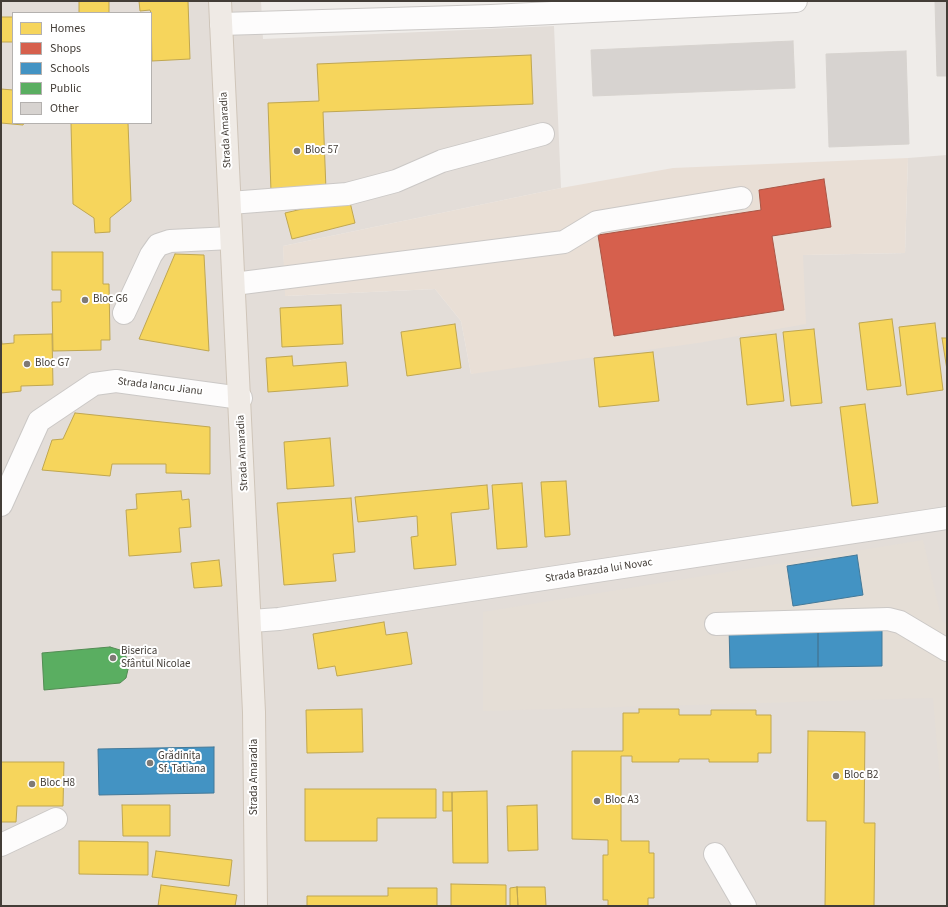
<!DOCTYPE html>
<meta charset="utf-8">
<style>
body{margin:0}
#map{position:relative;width:948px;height:907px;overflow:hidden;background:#efece9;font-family:"Source Sans 3",sans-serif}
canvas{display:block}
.frame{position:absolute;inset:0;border:2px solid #433d37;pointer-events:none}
.legend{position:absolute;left:12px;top:12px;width:140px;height:112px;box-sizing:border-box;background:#fff;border:1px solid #b4b1af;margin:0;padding:5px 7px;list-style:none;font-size:12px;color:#433d37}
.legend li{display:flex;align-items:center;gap:8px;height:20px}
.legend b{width:20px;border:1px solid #b4b1af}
</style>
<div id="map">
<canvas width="948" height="907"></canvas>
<div class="frame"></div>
<ul class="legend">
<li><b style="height:11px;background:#f6d55c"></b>Homes</li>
<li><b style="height:11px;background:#d6604d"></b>Shops</li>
<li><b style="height:11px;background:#4393c3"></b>Schools</li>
<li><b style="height:11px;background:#5aae61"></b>Public</li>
<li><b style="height:11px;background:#d7d3d0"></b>Other</li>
</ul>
</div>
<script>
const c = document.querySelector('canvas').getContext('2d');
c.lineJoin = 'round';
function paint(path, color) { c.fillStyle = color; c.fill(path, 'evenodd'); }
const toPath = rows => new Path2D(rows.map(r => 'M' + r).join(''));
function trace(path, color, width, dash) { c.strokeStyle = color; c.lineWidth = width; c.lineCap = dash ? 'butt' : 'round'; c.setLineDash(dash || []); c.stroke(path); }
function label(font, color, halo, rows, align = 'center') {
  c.font = font + ' "Source Sans 3",sans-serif'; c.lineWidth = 4; c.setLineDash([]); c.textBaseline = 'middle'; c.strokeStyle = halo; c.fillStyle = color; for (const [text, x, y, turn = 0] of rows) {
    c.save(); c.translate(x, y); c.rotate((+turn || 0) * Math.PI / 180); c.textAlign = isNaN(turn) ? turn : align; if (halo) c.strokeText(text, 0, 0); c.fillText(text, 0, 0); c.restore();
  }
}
const residential = toPath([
 [1,1,261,1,263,39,554,26,561,188,283,246,286,296,435,289,461,321,471,374,803,255,905,253,908,158,947,155,947,906,1,906],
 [13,13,151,13,151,123,13,123]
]);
const commercial = toPath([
 [908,158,905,253,803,255,806,324,698,343,471,374,461,321,435,289,285,296,283,246,561,188,673,168]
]);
const education = toPath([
 [923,540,942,621,947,624,947,865,933,698,483,711,483,612]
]);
const homes = toPath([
 [79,1,109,1,109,13,79,13,79,1],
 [139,1,188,1,190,59,152,61,151,13,150,10,140,11,139,1],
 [1,17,13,17,13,42,1,42,1,17],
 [531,55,533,104,323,112,326,190,271,192,268,103,319,101,317,64,531,55],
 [1,89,13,90,13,123,24,123,23,125,1,123,1,89],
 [71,123,128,123,131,201,110,218,110,232,95,233,94,218,73,204,71,123],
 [349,198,355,223,292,239,285,213,349,198],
 [52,252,103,252,103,284,109,284,110,340,101,340,101,350,53,351,52,302,61,302,61,290,52,290,52,252],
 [175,254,204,255,209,351,139,339,175,254],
 [341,305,343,344,282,347,280,308,341,305],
 [892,319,901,386,867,390,859,323,892,319],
 [935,323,943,390,907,395,899,327,935,323],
 [455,324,461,368,407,376,401,332,455,324],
 [814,329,822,403,791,406,783,332,814,329],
 [52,334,53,385,21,386,21,391,1,393,1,335,2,344,14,343,14,335,52,334],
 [776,334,784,401,747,405,740,338,776,334],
 [942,338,947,338,947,370,942,338],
 [653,352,659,401,599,407,594,358,653,352],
 [292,356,293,366,346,362,348,386,268,392,266,358,292,356],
 [865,404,878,503,852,506,840,407,865,404],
 [75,413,210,427,210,474,166,473,166,464,112,464,110,476,42,470,52,440,63,439,75,413],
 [330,438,334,486,287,489,284,442,330,438],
 [566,481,570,535,545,537,541,482,566,481],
 [522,483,527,547,497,549,492,485,522,483],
 [487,485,489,509,451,513,456,565,414,569,411,537,418,536,417,516,358,522,355,497,487,485],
 [181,491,182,500,189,499,191,527,179,528,181,552,129,556,126,510,137,509,136,494,181,491],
 [351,498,355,552,333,554,336,581,284,585,277,503,351,498],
 [219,560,222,586,194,588,191,563,219,560],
 [384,622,386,635,407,632,412,664,337,676,335,666,318,669,313,634,384,622],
 [362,709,363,752,307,753,306,710,362,709],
 [639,709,679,709,679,715,711,715,711,710,756,710,756,715,771,715,771,753,758,753,758,762,709,762,709,759,679,759,679,762,632,762,632,756,621,756,621,841,649,841,649,853,654,853,654,898,648,898,648,906,608,906,608,900,603,900,603,855,608,855,608,840,572,839,572,751,623,751,623,713,639,713,639,709],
 [808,731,865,732,864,823,875,823,874,906,825,906,826,821,807,821,808,731],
 [1,762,64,762,63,806,17,806,16,822,1,822,1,762],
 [305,789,436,789,436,818,377,818,377,841,305,841,305,789],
 [487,791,488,863,453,863,452,792,487,791],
 [443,792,452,792,452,811,443,811,443,792],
 [122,805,170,805,170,836,123,836,122,805],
 [537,805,538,850,508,851,507,806,537,805],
 [79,841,148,842,148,875,79,874,79,841],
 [156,851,232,860,229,886,152,877,156,851],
 [451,884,506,885,506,906,451,906,451,884],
 [161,885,237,895,235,906,158,906,161,885],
 [517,887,518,906,510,906,510,888,517,887],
 [517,887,545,887,546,906,518,906,517,887],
 [388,888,437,888,437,906,307,906,307,896,388,896,388,888]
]);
const shops = toPath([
 [824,179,831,227,772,236,784,310,614,336,598,235,761,210,759,190,824,179]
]);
const schools = toPath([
 [857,555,863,595,793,606,787,566,857,555],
 [818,624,818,667,730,668,729,626,818,624],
 [818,624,882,624,882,666,818,667,818,624],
 [214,747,214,793,99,795,98,749,214,747]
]);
const public = toPath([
 [110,647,120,650,125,654,129,665,126,678,120,683,44,690,42,653,110,647]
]);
const building = toPath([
 [935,1,947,1,947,76,937,76,935,1],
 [793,41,795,88,593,96,591,50,793,41],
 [906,51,909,144,829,147,826,54,906,51]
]);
const minor = toPath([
 [221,24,491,16,796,1],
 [230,203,347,194,396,181,442,161,543,134],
 [234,284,564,242,597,222,741,198],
 [124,313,151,255,158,245,170,241,231,238],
 [1,505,39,421,94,384,116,381,241,398],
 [251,621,279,619,947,518],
 [716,624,888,619,900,622,947,650],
 [1,845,56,819],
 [715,854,745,906]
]);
const major = toPath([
 [220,1,254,712,256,906]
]);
const markers = [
 [297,151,4,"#7f7a75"],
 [85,300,4,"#7f7a75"],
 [27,364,4,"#7f7a75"],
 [113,658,4,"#7f7a75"],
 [150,763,4,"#7f7a75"],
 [836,776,4,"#7f7a75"],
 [32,784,4,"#7f7a75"],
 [597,801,4,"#7f7a75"]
];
const streetNames = [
 ["Strada Amaradia",226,130,-93],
 ["Strada Iancu Jianu",160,387,7],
 ["Strada Amaradia",243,453,-93],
 ["Strada Brazda lui Novac",599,571,-9],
 ["Strada Amaradia",255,777,-90]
];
const poiNames = [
 ["Bloc 57",305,151],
 ["Bloc G6",93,300],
 ["Bloc G7",35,364],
 ["Biserica",121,652],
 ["Sfântul Nicolae",121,665],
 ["Grădinița",158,757],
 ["Sf. Tatiana",158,770],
 ["Bloc B2",844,776],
 ["Bloc H8",40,784],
 ["Bloc A3",605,801]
];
paint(residential, '#e3ddd8');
paint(commercial, '#e9dfd6');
paint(education, '#e5ded6');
paint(homes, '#f6d55c');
trace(homes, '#c0a751', 1);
paint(shops, '#d6604d');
trace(shops, '#aa5646', 1);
paint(schools, '#4393c3');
trace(schools, '#437999', 1);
paint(public, '#5aae61');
trace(public, '#538c54', 1);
paint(building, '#d7d3d0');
trace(building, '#d7d3cf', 1);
trace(minor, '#cbc8c6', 24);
trace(major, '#cfc5b9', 24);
trace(minor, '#fdfcfc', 22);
trace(major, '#efeae5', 22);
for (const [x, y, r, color] of markers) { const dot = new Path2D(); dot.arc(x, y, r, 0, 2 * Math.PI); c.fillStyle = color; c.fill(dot); trace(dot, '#fff', 1.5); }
label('11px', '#433d37', '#fff', streetNames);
label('11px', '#433d37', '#fff', poiNames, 'left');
</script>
